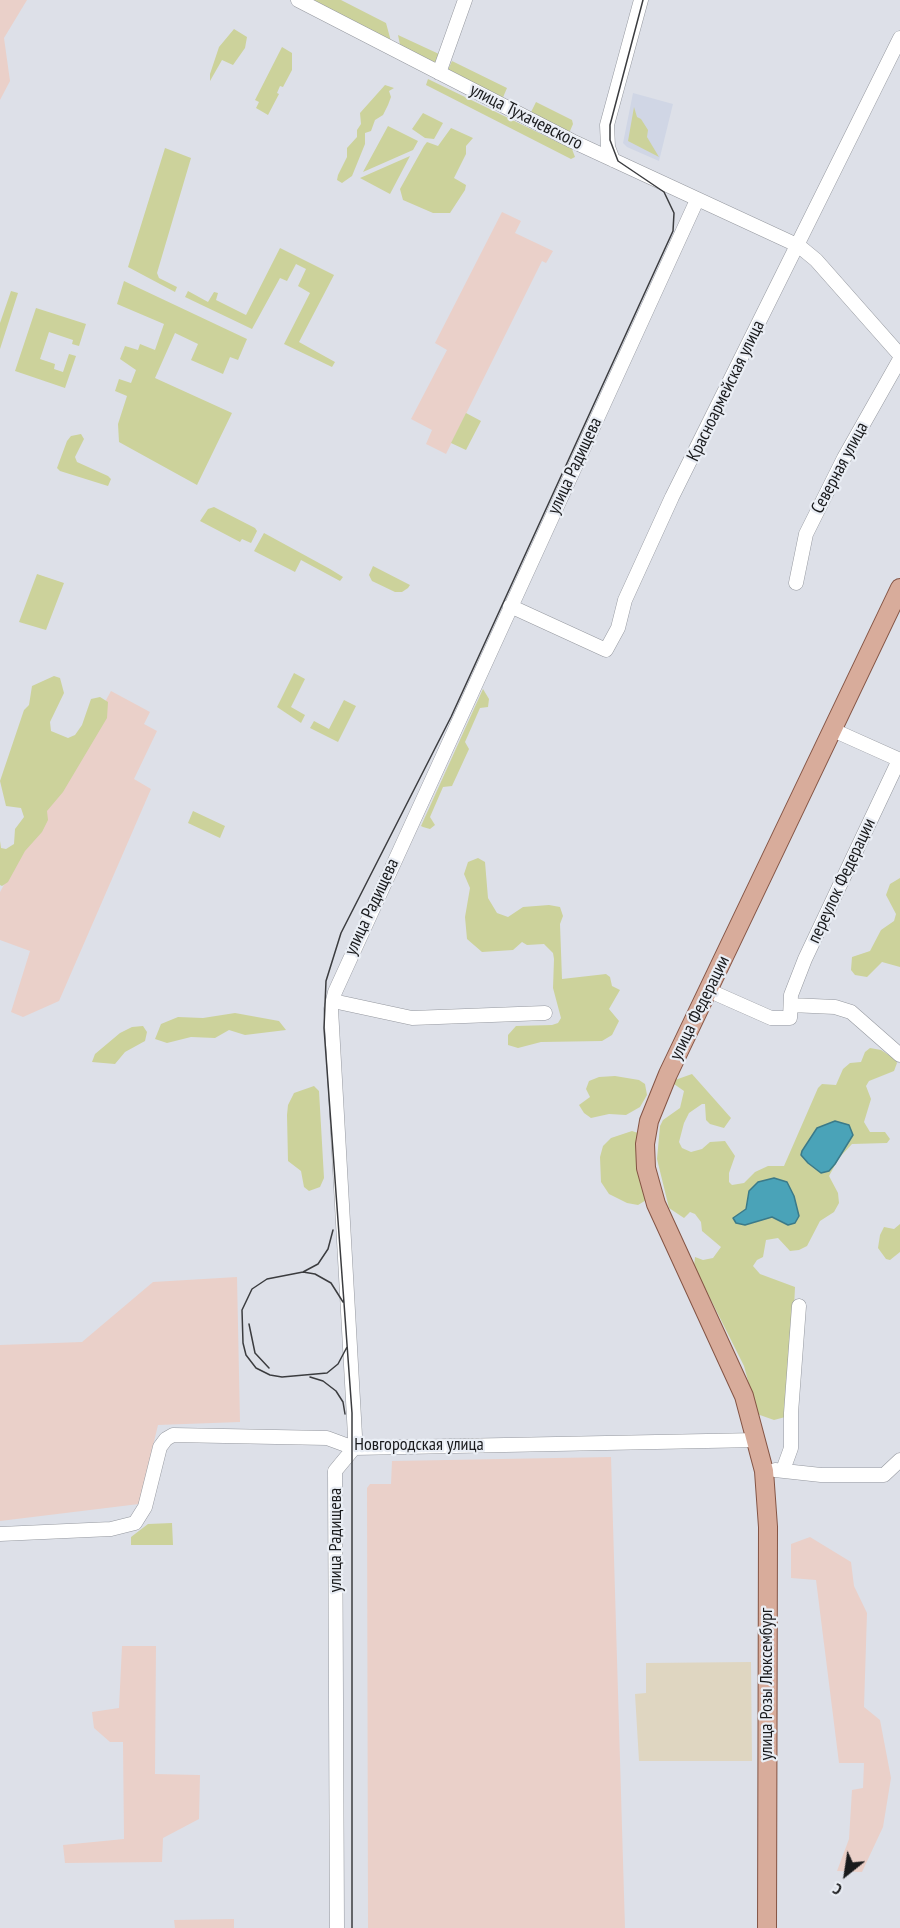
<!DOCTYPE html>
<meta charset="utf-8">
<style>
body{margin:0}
#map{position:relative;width:900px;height:1928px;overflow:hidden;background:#dde0e8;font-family:"PT Sans Narrow",sans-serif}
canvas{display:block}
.north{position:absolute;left:816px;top:1844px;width:60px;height:60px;-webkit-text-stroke:4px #eaeef5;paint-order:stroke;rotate:210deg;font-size:16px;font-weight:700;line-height:24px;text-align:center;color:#191a1c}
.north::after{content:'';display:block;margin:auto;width:21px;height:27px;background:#191a1c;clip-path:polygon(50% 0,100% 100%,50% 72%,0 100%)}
</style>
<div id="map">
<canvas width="900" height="1928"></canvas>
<div class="north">С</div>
</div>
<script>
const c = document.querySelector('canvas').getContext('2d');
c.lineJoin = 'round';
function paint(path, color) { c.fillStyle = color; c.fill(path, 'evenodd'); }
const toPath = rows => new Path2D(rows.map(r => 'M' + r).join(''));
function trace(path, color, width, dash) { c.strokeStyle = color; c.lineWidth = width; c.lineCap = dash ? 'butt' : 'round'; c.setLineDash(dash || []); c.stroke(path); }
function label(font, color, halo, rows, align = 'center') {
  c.font = font + ' "PT Sans Narrow",sans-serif'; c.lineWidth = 4.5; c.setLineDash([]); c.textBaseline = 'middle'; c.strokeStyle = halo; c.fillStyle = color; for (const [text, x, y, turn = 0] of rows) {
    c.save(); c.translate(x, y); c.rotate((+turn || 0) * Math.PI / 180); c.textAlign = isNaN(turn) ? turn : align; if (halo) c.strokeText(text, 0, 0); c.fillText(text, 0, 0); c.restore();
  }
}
const built = toPath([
 [633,93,673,104,659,161,627,147,623,143]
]);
const industrial = toPath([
 [0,0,27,0,4,38,10,81,0,100],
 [502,212,521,221,515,233,553,251,546,263,542,261,446,454,426,444,432,430,411,419,447,350,435,343],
 [111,691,150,712,144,724,157,731,134,779,151,789,59,1001,23,1017,11,1012,30,951,0,940,0,892],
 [237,1277,240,1422,158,1425,139,1504,0,1521,0,1345,82,1342,153,1282],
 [611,1457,625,1928,368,1928,367,1488,370,1484,391,1484,392,1461],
 [810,1537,851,1562,854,1586,867,1613,864,1707,880,1720,891,1778,883,1827,862,1872,837,1871,849,1839,852,1790,863,1788,864,1763,839,1763,816,1580,791,1578,791,1544],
 [122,1646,156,1646,155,1774,200,1775,199,1819,163,1838,162,1862,65,1863,63,1845,124,1839,123,1742,110,1742,94,1728,92,1712,119,1708],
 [234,1919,234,1928,175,1928,174,1920]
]);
const education = toPath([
 [751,1662,752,1761,639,1761,635,1694,646,1693,646,1663]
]);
const green = toPath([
 [305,0,341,0,386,23,392,45],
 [234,29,247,37,245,48,233,65,222,60,210,81,210,74,219,47],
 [398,35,439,54,434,67,401,50],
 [282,47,292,53,292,70,283,87,280,86,277,93,279,94,268,115,256,108,259,102,255,100],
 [452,61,507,88,501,102,446,74],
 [428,79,572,149,575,157,571,159,426,85],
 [385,85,394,88,389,91,391,97,388,105,383,115,375,120,371,131,365,133,365,144,352,176,342,183,337,180,338,175,347,157,347,148,357,137,357,130,361,124,360,113],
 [536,102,572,120,573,124,570,131,565,133,529,116],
 [634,107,637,117,641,119,648,130,647,137,659,157,628,141],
 [423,113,443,123,434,139,425,138,412,129],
 [388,126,418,141,413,150,363,172],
 [451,128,473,138,466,146,466,154,454,178,466,185,465,190,450,213,433,213,403,200,400,189,424,146,427,142,438,146],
 [165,148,191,158,157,273,159,278,177,287,175,292,128,267],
 [410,156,390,194,360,178],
 [280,248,334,275,299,342,335,362,332,367,284,344,310,293,298,286,306,269,296,264,287,281,280,278,252,329,185,297,188,291,208,302,214,292,218,293,216,300,246,315],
 [124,281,247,339,238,360,230,357,223,374,191,360,198,344,175,333,155,378,232,413,197,485,119,442,118,424,127,396,115,391,119,379,131,383,136,370,120,359,125,346,138,350,140,344,155,350,164,324,117,304],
 [11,291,18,293,0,349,0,323],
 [36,308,86,324,79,346,72,344,73,340,49,332,40,359,55,364,54,369,63,372,69,354,76,356,65,388,15,371],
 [466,413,481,421,466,450,451,443],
 [81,434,84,439,75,457,77,462,108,476,111,479,108,486,60,471,57,468,67,441,71,436],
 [214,507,255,528,257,531,251,543,242,539,240,542,200,521,208,509],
 [264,533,330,569,343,577,340,581,301,560,295,572,254,551],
 [373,566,410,585,408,588,402,592,395,592,372,581,369,575],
 [37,574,64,583,46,630,19,622],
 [294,673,305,679,291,707,305,715,301,723,277,707],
 [54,676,60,678,64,693,50,722,51,731,68,738,75,735,82,725,91,699,100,697,108,702,107,718,63,792,47,811,48,820,42,832,25,851,8,882,2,886,0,885,0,841,1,848,6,849,14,844,15,829,24,817,21,808,6,806,0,781,24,710,29,705,32,686],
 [483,689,489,699,488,707,480,708,465,742,469,749,452,786,443,787,430,817,435,825,430,829,423,827,421,826],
 [344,700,356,706,338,742,310,728,314,721,329,729],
 [193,811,225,826,220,838,188,823],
 [478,858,485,862,488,898,497,913,508,917,523,907,549,905,560,907,563,916,560,924,562,979,606,974,610,977,612,986,620,990,609,1009,619,1021,612,1035,602,1041,541,1042,518,1048,508,1045,508,1035,516,1026,552,1025,558,1023,561,1018,553,988,554,959,553,953,544,944,527,945,522,942,513,950,482,952,467,939,465,917,470,888,464,874,468,862],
 [900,878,900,967,882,962,867,977,855,975,851,970,852,957,870,951,881,930,894,921,896,914,886,895,890,884],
 [235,1013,279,1021,286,1030,245,1035,229,1030,215,1038,191,1037,167,1043,155,1039,161,1024,178,1017,203,1018],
 [143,1026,147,1032,145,1041,125,1052,115,1064,92,1062,95,1054,120,1033,132,1027],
 [870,1048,881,1050,895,1059,897,1063,894,1071,869,1081,866,1086,871,1099,864,1122,870,1132,885,1132,890,1139,887,1143,852,1144,839,1158,829,1176,838,1193,839,1203,834,1212,820,1221,807,1246,799,1250,790,1251,778,1238,766,1240,763,1257,757,1260,753,1266,760,1274,795,1287,789,1416,774,1420,757,1414,744,1366,694,1266,695,1257,703,1260,713,1258,721,1247,702,1231,701,1222,695,1214,690,1212,684,1218,669,1208,657,1159,660,1126,663,1120,680,1108,684,1091,674,1084,675,1080,692,1074,731,1118,724,1128,710,1124,706,1120,705,1104,702,1104,689,1113,684,1123,679,1142,682,1148,691,1152,702,1149,710,1142,725,1141,735,1156,729,1173,729,1182,732,1185,744,1183,755,1172,768,1166,784,1166,818,1088,822,1084,836,1085,843,1069,850,1063,861,1062,865,1052],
 [615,1076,639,1080,645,1084,647,1095,640,1107,626,1115,609,1114,591,1118,584,1113,579,1105,590,1097,586,1089,589,1081,599,1077],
 [314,1086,319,1091,324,1178,320,1187,309,1191,304,1187,301,1171,288,1161,287,1115,288,1105,294,1093],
 [632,1131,641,1134,648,1199,638,1205,627,1203,609,1194,601,1182,600,1157,603,1146,611,1138],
 [900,1224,900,1252,890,1260,886,1259,878,1248,880,1235,884,1227,894,1229],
 [172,1523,173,1545,131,1545,131,1537,148,1524]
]);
const water = toPath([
 [835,1121,849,1125,853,1135,835,1164,829,1171,821,1173,808,1163,801,1155,802,1151,817,1128,835,1121],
 [774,1178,787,1182,794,1196,799,1216,795,1223,788,1225,772,1217,745,1225,736,1223,733,1218,746,1209,749,1191,758,1182,774,1178]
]);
const minor = toPath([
 [298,0,572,141,799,246,816,260,900,355],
 [439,73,465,0],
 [613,160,608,147,607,125,641,0],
 [796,583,806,534,844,458,900,359],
 [510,606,606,650,618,628,625,600,672,497,900,38],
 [833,730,900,760],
 [710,991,771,1018,790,1018,791,995,805,959,899,760],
 [333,1001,412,1018,545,1013],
 [791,1005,835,1007,851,1012,900,1055],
 [775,1470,821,1475,884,1475,900,1460],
 [783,1470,791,1448,791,1413,799,1306],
 [0,1534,111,1529,135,1523,145,1507,160,1447,166,1439,173,1435,327,1438,354,1448,757,1440],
 [337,1928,335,1471,354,1448,355,1436,331,1009,335,992,697,200]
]);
const major = toPath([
 [767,1928,768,1527,764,1471,744,1396,656,1204,646,1168,645,1144,649,1121,668,1074,900,588]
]);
const tram = toPath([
 [333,1230,328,1249,318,1264,303,1272,267,1279,252,1289,242,1310,243,1343,246,1355,256,1368,270,1375,282,1377,327,1373,338,1364,347,1347],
 [303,1272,315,1274,331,1283,343,1302],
 [249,1324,255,1353,269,1368],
 [310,1377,323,1381,336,1391,343,1402,345,1414],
 [352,1928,352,1413,324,1028,326,981,341,933,451,717,673,231,674,213,664,192,618,161,610,140,610,125,643,0]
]);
const streetNames = [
 ["улица Тухачевского",526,117,27],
 ["Красноармейская улица",726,391,-64],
 ["улица Радищева",575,466,-65],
 ["Северная улица",840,468,-62],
 ["переулок Федерации",842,881,-65],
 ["улица Радищева",372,907,-65],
 ["улица Федерации",700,1008,-64],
 ["Новгородская улица",419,1445],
 ["улица Радищева",336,1540,-90],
 ["улица Розы Люксембург",767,1684,-90]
];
paint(built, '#d0d6e5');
paint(industrial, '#ead0c9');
paint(education, '#dfd6c1');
paint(green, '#ccd29b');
paint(water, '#4aa3b8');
trace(water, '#3b7a89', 1.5);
trace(minor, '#95989f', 15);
trace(major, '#845444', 20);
trace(minor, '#fff', 14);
trace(major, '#d8ac9b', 18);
trace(tram, '#3b3c3f', 1.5);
label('18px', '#191a1c', '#eaeef5', streetNames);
</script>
